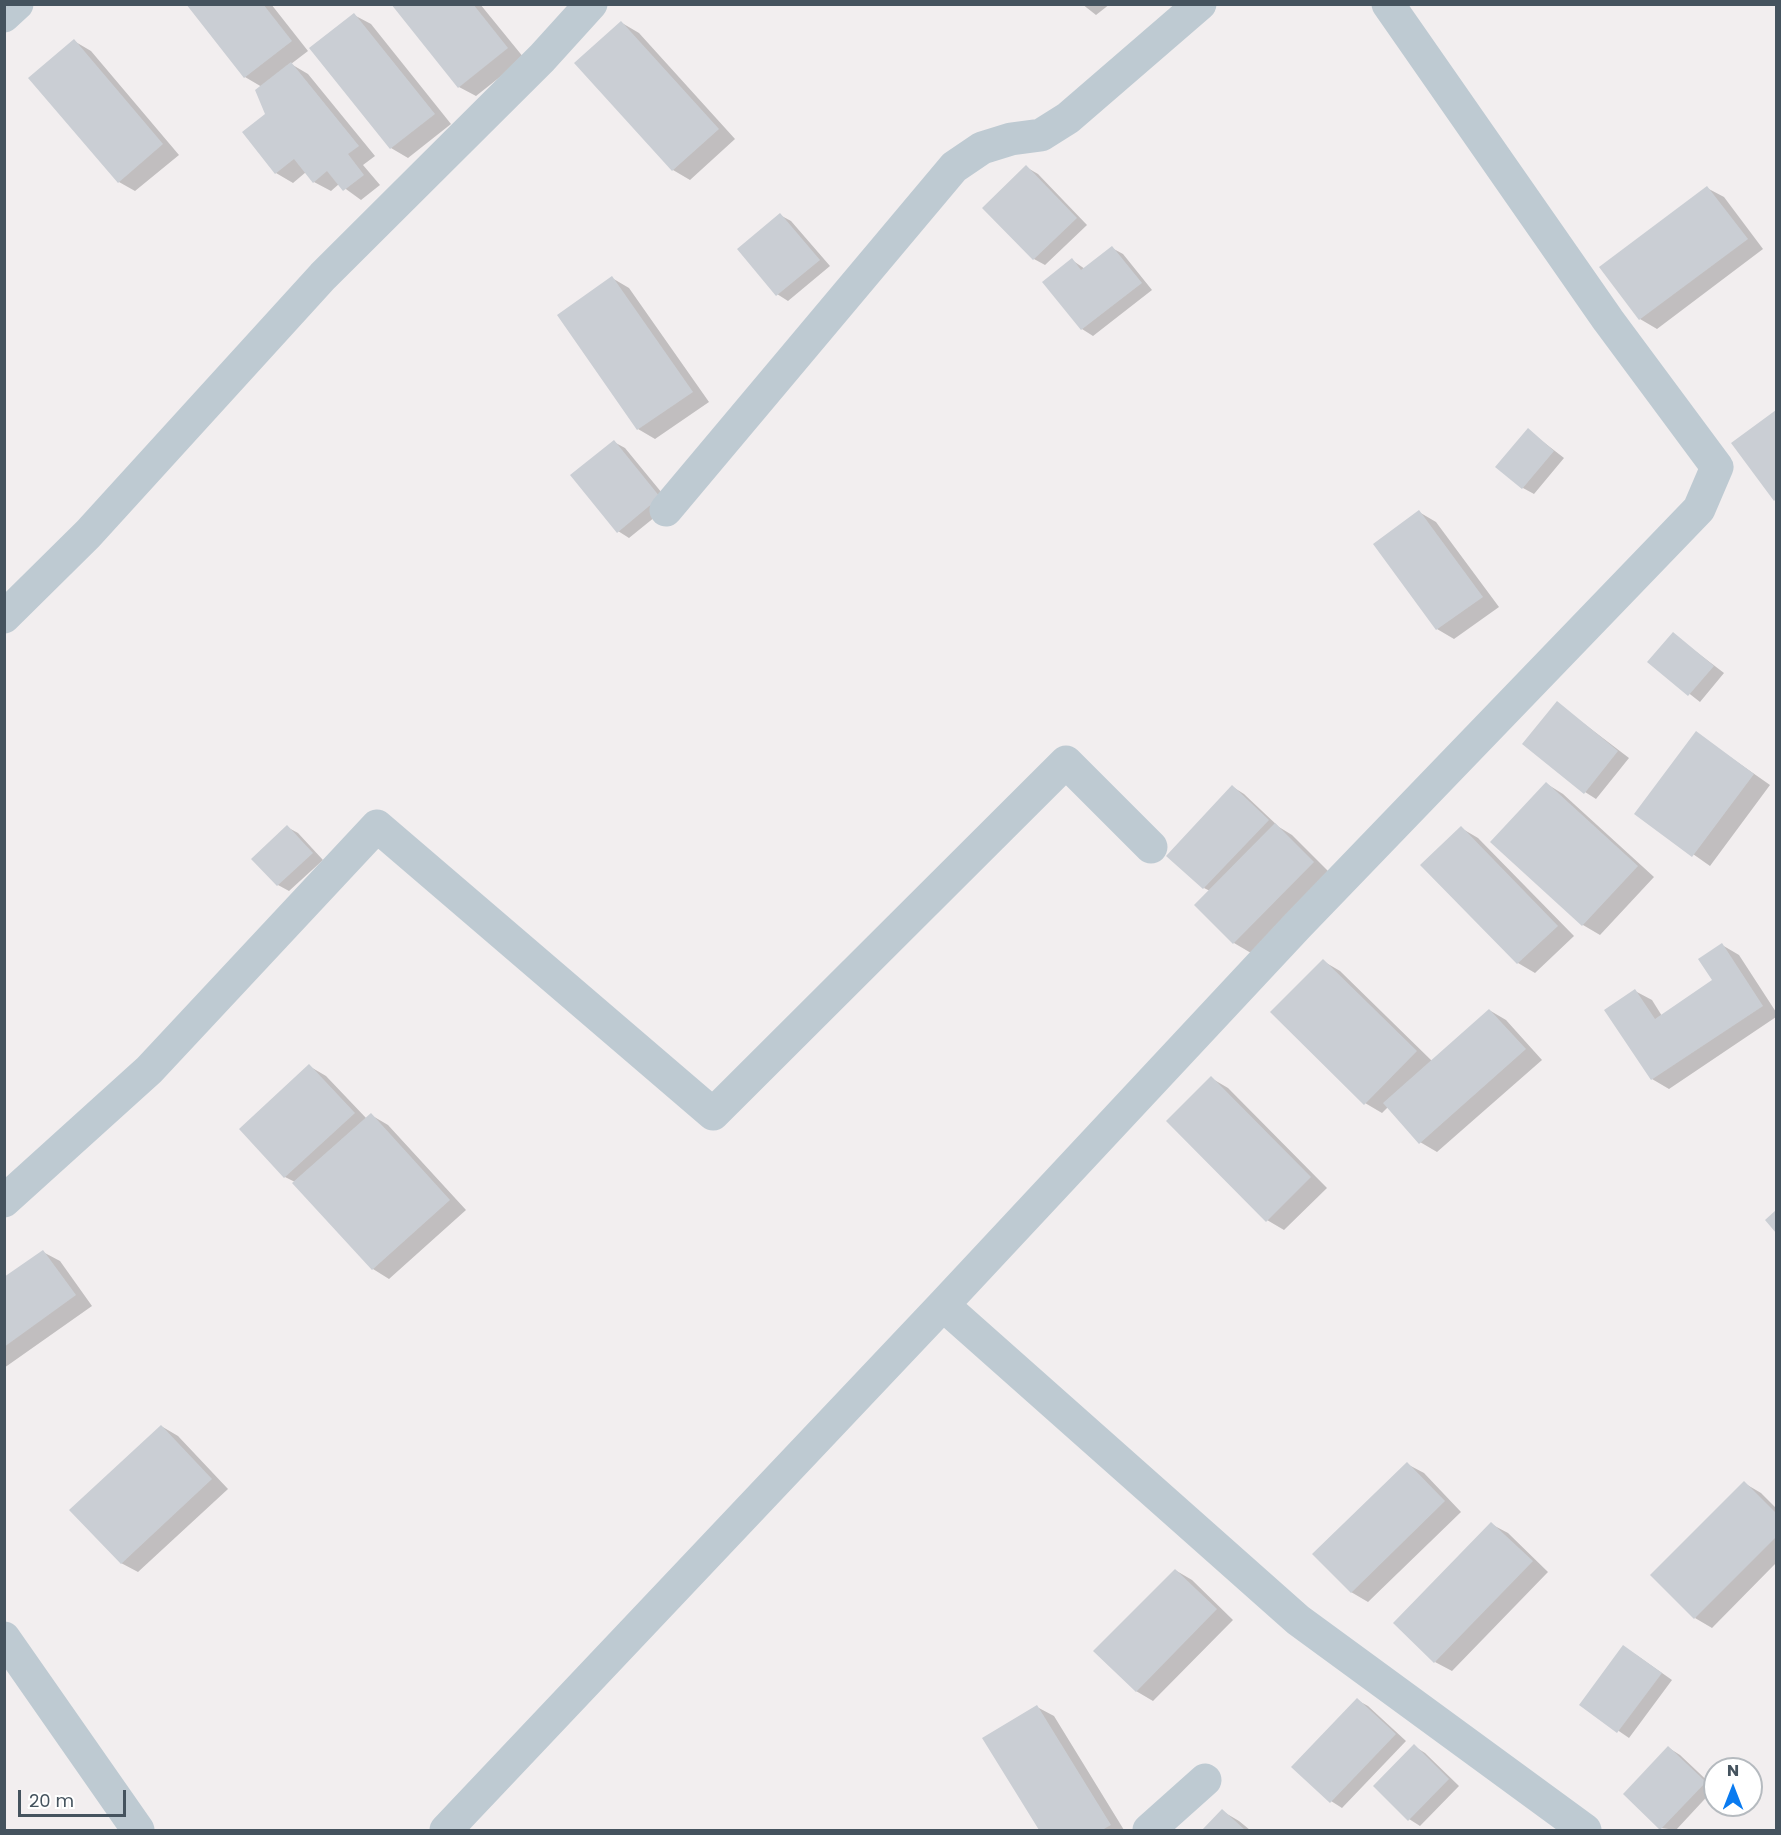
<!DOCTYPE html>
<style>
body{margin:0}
#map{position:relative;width:1781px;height:1835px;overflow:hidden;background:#f2eeef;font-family:Poppins,sans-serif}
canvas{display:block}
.frame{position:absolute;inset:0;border:6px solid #45535e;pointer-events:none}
.north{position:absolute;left:1703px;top:1757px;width:60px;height:60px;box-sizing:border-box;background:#fff;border:2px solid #b5babf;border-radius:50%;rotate:0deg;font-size:16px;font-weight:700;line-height:24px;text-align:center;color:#45535e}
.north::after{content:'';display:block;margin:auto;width:21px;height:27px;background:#0a7bf0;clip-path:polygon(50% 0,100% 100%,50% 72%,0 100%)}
.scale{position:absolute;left:18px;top:1790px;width:108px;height:27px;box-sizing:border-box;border:3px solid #45535e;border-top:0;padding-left:8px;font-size:18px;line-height:21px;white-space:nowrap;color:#45535e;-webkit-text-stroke:4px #fff;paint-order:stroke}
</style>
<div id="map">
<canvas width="1781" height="1835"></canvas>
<div class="frame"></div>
<div class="north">N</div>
<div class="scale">20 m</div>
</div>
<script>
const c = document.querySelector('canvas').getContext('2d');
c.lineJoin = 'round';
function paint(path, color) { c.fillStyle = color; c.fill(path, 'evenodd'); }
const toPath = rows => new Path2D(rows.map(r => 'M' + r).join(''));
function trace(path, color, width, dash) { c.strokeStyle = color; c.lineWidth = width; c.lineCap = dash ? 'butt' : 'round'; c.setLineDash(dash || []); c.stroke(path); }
const shadow = toPath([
 [188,4,271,4,308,51,291,64,308,74,375,156,363,165,380,185,361,200,339,184,331,191,314,182,306,172,293,183,276,173,244,133,267,114,262,87,245,77],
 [393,4,480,4,524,58,476,96,459,87],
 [1082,4,1110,4,1096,15],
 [354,15,371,24,451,124,408,158,391,148],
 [622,23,639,33,735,139,690,180,673,170],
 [74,41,91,51,179,155,135,191,119,182],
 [1026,167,1038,174,1087,225,1045,265,1034,259,985,208],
 [1707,188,1724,197,1763,249,1657,329,1640,319,1601,268],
 [780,215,791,221,830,266,788,301,777,294],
 [1112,248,1123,254,1152,290,1093,336,1082,329,1072,260,1085,269],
 [612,278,629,288,709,402,655,439,638,429],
 [1776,412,1776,501,1733,443],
 [1528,430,1564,458,1534,494,1523,488],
 [614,442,625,448,671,504,629,538,618,531],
 [1419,512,1436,522,1499,607,1454,639,1437,629,1375,544],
 [1673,634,1724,673,1700,702,1649,662],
 [1557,703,1629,758,1596,799,1585,792],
 [1696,733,1770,785,1710,866,1636,814],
 [1547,784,1563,794,1654,877,1600,935,1583,925],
 [1233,787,1244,794,1279,827,1292,835,1330,873,1251,953,1234,943,1196,905,1210,891,1204,888],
 [287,827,298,833,323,860,289,891,278,885,253,859],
 [1461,828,1478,838,1574,936,1535,973,1518,963],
 [1722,945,1739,955,1776,1012,1776,1017,1669,1089,1652,1079,1635,991,1652,1000,1662,1016,1714,981],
 [1323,961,1340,971,1432,1061,1489,1010,1506,1020,1542,1060,1437,1152,1420,1142,1388,1107,1382,1113,1365,1103],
 [309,1066,326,1076,367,1119,371,1115,388,1125,466,1210,389,1279,373,1269,295,1182,285,1177,241,1129],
 [1211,1078,1228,1088,1327,1188,1284,1230,1267,1220],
 [43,1252,60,1261,92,1306,4,1368,4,1279],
 [161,1426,178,1436,228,1489,138,1572,121,1563],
 [1407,1464,1424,1473,1461,1512,1368,1602,1351,1592],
 [1744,1483,1761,1493,1776,1508,1776,1563,1712,1628,1695,1618],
 [1491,1524,1508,1533,1548,1572,1452,1671,1435,1662],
 [1175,1570,1192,1580,1233,1620,1153,1701,1136,1691],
 [1635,1654,1672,1680,1629,1738,1581,1705],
 [1357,1700,1368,1706,1406,1741,1342,1808,1331,1801],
 [1037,1707,1054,1716,1124,1830,1040,1830,984,1738],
 [1414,1746,1425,1753,1459,1786,1420,1826,1409,1819],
 [1669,1748,1680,1755,1715,1788,1676,1830,1661,1828],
 [1222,1811,1239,1821,1250,1830,1204,1830]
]);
const building = toPath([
 [186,4,263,4,292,41,244,78],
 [391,4,473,4,508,48,458,88],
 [354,13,435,114,390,149,309,48],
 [621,21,719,129,672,171,574,63],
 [74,39,163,144,118,183,28,78],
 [291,62,359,146,348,154,364,175,343,191,327,171,313,183,294,159,275,174,242,132,265,114,255,90],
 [1026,165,1077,218,1033,260,982,208],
 [1707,186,1748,239,1639,320,1599,267],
 [780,213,820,260,776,296,737,249],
 [1112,246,1142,283,1081,330,1042,282,1072,258,1081,270],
 [612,276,693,392,637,430,557,315],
 [1776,410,1776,499,1774,501,1731,443],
 [1528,428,1554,451,1522,489,1495,467],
 [614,440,660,497,617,533,570,475],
 [1419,510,1483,597,1436,630,1373,544],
 [1673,632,1714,666,1688,696,1647,662],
 [1557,701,1618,751,1584,794,1522,744],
 [1696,731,1754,774,1692,857,1634,814],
 [1546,782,1638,866,1582,926,1490,842],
 [1232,785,1269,820,1203,889,1166,856],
 [1275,823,1314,862,1233,944,1194,905],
 [287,825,313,853,277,886,251,859],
 [1461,826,1558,926,1517,964,1420,865],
 [1722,943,1763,1006,1651,1080,1604,1010,1635,989,1655,1019,1712,980,1698,959],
 [1323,959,1417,1051,1364,1105,1270,1012],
 [1489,1009,1526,1049,1419,1144,1383,1103],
 [309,1064,355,1113,284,1178,239,1129],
 [1211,1076,1311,1177,1266,1222,1166,1121],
 [371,1113,450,1200,372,1270,292,1183],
 [1776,1210,1776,1233,1765,1220],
 [43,1250,76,1295,4,1347,4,1277],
 [161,1425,212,1479,121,1564,69,1510],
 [1407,1462,1445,1501,1351,1593,1312,1554],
 [1744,1481,1776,1513,1776,1537,1694,1619,1650,1575],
 [1491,1522,1533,1561,1434,1663,1393,1623],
 [1175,1569,1217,1609,1136,1692,1093,1651],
 [1623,1645,1662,1673,1617,1733,1579,1705],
 [1357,1698,1396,1734,1330,1803,1291,1767],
 [1037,1705,1111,1825,1102,1830,1039,1830,982,1738],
 [1414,1744,1449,1779,1408,1821,1373,1786],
 [1668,1746,1706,1782,1660,1830,1623,1794],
 [1222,1809,1245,1830,1202,1830]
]);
const minor = toPath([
 [4,16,17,4],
 [666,510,954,167,982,148,1011,139,1041,135,1068,118,1200,4],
 [4,617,88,534,323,276,542,58,591,4],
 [4,1201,149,1070,377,826,713,1114,1066,762,1151,847],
 [943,1305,1298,1620,1585,1830],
 [4,1638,138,1830],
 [446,1830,943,1305,1298,925,1699,509,1717,467,1608,320,1388,4],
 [1149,1830,1205,1780]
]);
paint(shadow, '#0003');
paint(building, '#caced4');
trace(minor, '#becad2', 33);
</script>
